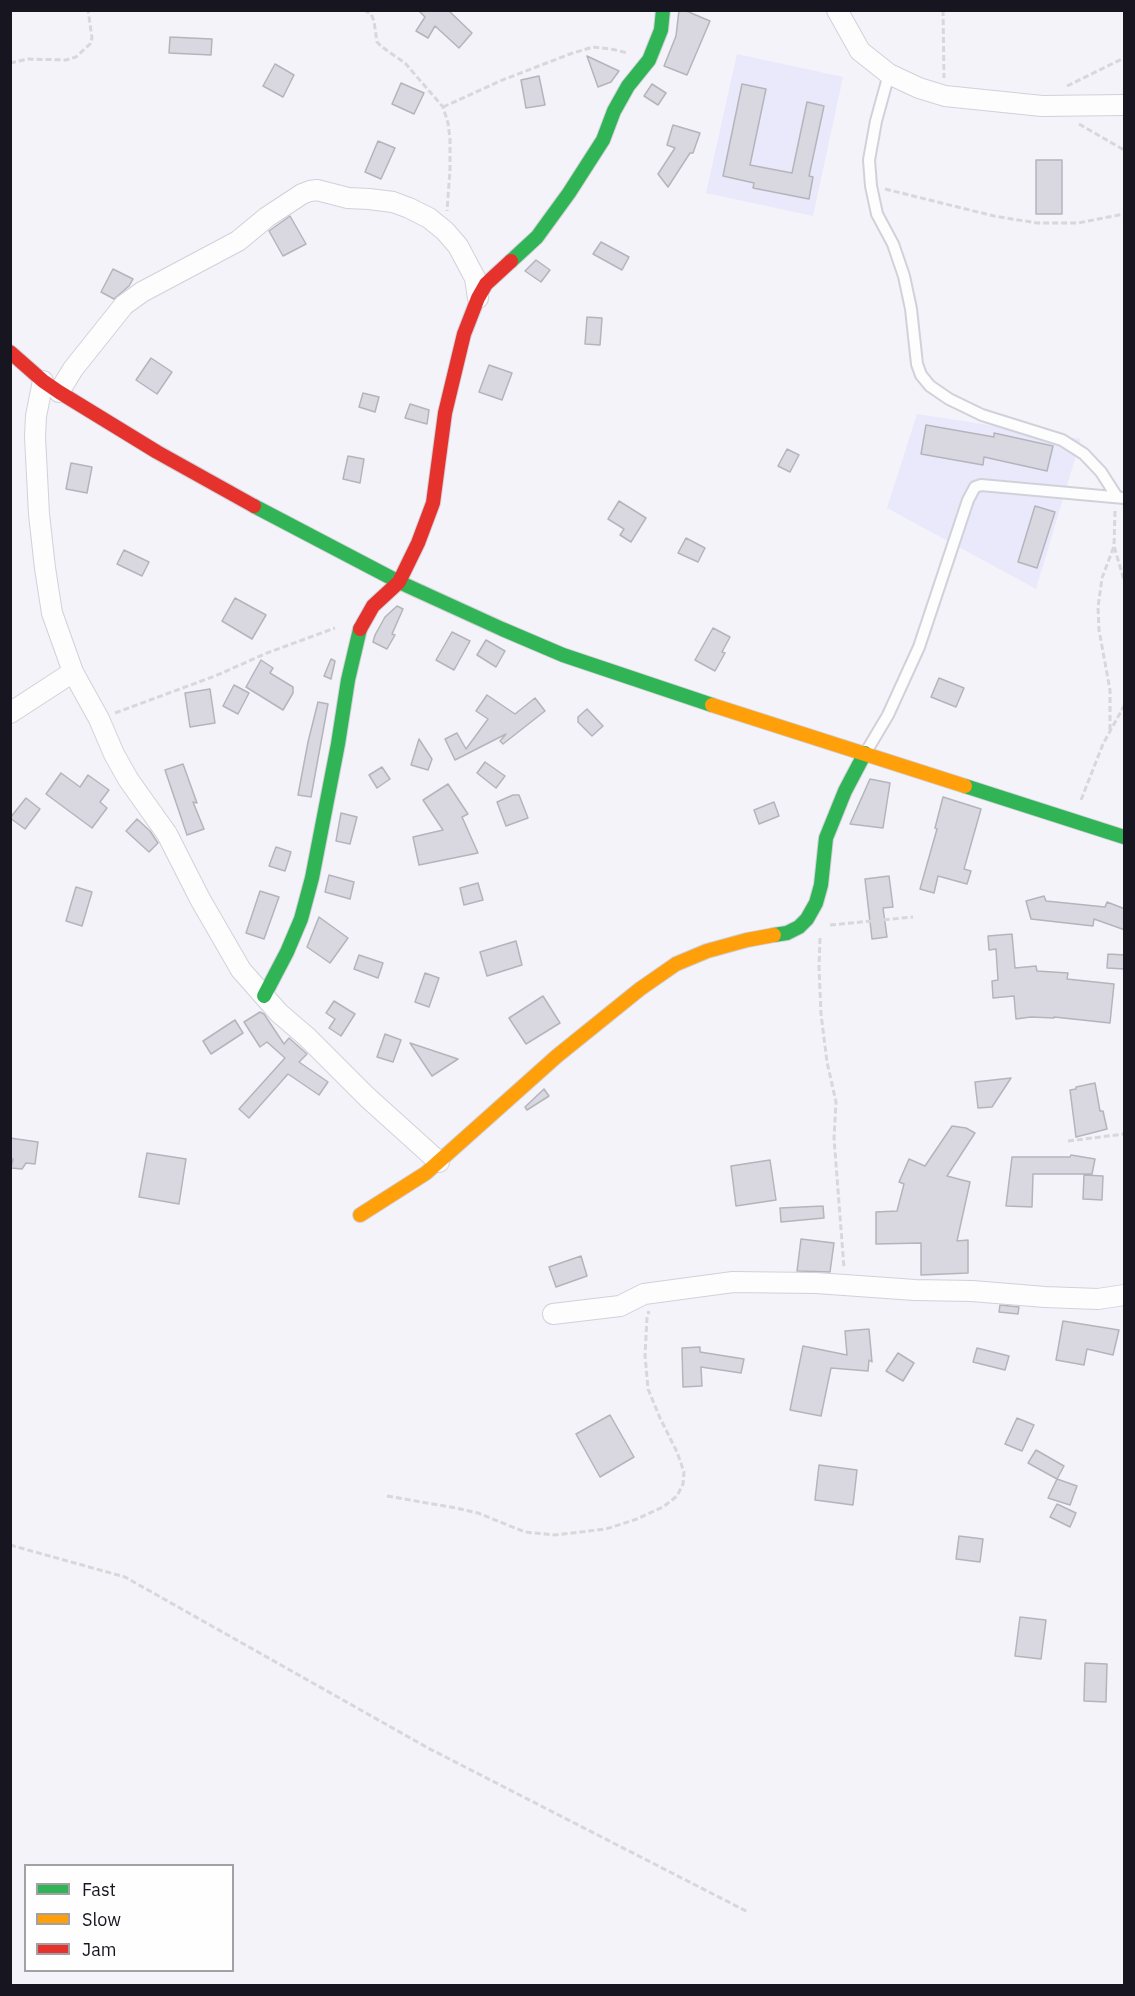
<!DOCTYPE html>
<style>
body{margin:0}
#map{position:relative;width:1135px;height:1996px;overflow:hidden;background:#f3f3f9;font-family:"IBM Plex Sans",sans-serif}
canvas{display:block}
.frame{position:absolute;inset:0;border:12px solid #171620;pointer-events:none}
.legend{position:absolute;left:24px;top:1864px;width:210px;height:108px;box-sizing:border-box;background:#fefefe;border:2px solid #a2a1a5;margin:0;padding:8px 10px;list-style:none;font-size:18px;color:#171620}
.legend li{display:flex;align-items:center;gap:12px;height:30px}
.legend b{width:30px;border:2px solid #a2a1a5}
</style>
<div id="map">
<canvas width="1135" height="1996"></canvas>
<div class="frame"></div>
<ul class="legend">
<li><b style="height:8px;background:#30b455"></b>Fast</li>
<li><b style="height:8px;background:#ff9f0a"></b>Slow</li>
<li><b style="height:8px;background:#e5322d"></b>Jam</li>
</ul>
</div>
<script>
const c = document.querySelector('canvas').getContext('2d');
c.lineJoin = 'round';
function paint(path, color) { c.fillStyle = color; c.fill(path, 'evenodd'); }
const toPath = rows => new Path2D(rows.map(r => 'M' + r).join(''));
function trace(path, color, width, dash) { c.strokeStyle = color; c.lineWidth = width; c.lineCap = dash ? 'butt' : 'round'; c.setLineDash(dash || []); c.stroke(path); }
const built = toPath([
 [737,54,843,77,813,216,706,193],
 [917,414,1081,439,1036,589,887,508]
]);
const building = toPath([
 [418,10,448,10,472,33,459,48,435,26,428,38,416,31,425,17,418,10],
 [679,10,684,10,710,21,687,75,664,66,676,36,679,10],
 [170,37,212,39,211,55,169,53,170,37],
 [587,56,619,71,611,82,598,87,587,56],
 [275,64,294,75,283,97,263,86,275,64],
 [539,76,545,105,526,108,521,80,539,76],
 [401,83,424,93,414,114,392,104,401,83],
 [652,84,666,93,658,105,644,96,652,84],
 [742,84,766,89,750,165,792,173,807,102,824,106,809,176,813,177,809,199,753,188,754,183,723,176,742,84],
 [673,125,700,133,693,153,690,153,668,187,658,174,675,148,667,145,673,125],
 [378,141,395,148,381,179,365,172,378,141],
 [1036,160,1062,160,1062,214,1036,214,1036,160],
 [290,216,306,244,283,256,269,231,290,216],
 [601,242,629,257,622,270,593,254,601,242],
 [536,260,550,270,541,282,525,271,536,260],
 [113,269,133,279,129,286,114,299,101,292,113,269],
 [587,317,602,318,600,345,585,344,587,317],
 [151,358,172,372,157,394,136,380,151,358],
 [489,365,512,373,502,400,479,392,489,365],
 [363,393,379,397,375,412,359,407,363,393],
 [410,404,429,410,427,424,405,418,410,404],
 [926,425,994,437,994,433,1053,446,1047,471,984,457,983,465,921,454,926,425],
 [787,449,799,455,790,472,778,466,787,449],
 [348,456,364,459,360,483,343,479,348,456],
 [71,463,92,467,87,493,66,489,71,463],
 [619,501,646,518,631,542,620,535,624,529,608,519,619,501],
 [1035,506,1055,512,1037,568,1018,562,1035,506],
 [686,538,705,548,698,562,678,553,686,538],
 [124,550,149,562,142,576,117,564,124,550],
 [235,598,266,615,252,639,222,621,235,598],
 [397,606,403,609,392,634,395,635,387,649,373,642,375,635,385,617,397,606],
 [713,628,730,637,722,652,725,653,715,671,695,660,713,628],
 [452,632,470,641,454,670,436,660,452,632],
 [486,640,505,651,496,667,477,655,486,640],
 [331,659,335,661,331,679,324,676,331,659],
 [261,660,273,668,270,673,293,687,293,693,283,710,246,687,261,660],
 [939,678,964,688,956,707,931,697,939,678],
 [234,685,249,693,238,714,223,706,234,685],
 [210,689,215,723,190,727,185,693,210,689],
 [487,695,515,714,535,698,545,711,503,744,500,741,506,734,455,760,445,739,457,733,466,749,488,719,476,711,487,695],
 [318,702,328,704,311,797,298,795,308,742,318,702],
 [587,709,603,726,592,736,578,722,578,717,587,709],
 [419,739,432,759,428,770,411,765,419,739],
 [485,762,505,776,496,788,477,773,485,762],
 [183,764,197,803,193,802,204,829,187,835,165,770,183,764],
 [382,767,390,779,377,788,369,775,382,767],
 [61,773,80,787,88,775,109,790,100,802,107,808,92,828,46,794,61,773],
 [870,779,890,783,883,828,850,824,870,779],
 [448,784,468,814,462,817,478,853,419,865,413,837,443,830,423,800,448,784],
 [513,795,519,795,528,818,506,826,497,802,513,795],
 [943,797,981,809,964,869,971,871,967,884,938,876,934,893,920,889,937,829,935,828,943,797],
 [26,798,40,809,25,829,10,818,26,798],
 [774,802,779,816,759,824,754,810,774,802],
 [341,813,357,817,350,844,336,841,341,813],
 [137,819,150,831,158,843,149,852,126,831,137,819],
 [276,847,291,852,285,871,269,866,276,847],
 [329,875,354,882,350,899,325,892,329,875],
 [889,876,893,907,883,908,887,937,872,939,865,879,889,876],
 [478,883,483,900,464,905,460,888,478,883],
 [76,887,92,892,82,926,66,921,76,887],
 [260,891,279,897,264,939,246,933,260,891],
 [1044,896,1046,901,1105,907,1107,902,1125,909,1125,930,1094,919,1093,926,1031,919,1026,901,1044,896],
 [319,917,348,938,330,963,307,947,319,917],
 [1012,934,1015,968,1036,966,1037,971,1068,973,1067,979,1114,984,1110,1023,1054,1017,1054,1018,1031,1017,1016,1019,1014,996,993,998,992,981,998,980,996,949,989,950,988,936,1012,934],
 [516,941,522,965,487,976,480,952,516,941],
 [1108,954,1125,955,1125,969,1107,968,1108,954],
 [359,955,383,963,378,978,354,969,359,955],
 [425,973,439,978,429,1007,415,1002,425,973],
 [543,996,560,1023,526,1044,509,1018,543,996],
 [334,1001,355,1014,341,1036,329,1028,335,1019,326,1013,334,1001],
 [260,1012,264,1014,284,1044,289,1038,307,1054,299,1062,328,1082,319,1095,288,1074,249,1118,239,1109,285,1058,267,1042,260,1047,244,1022,260,1012],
 [235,1020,243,1033,211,1054,203,1041,235,1020],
 [385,1034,401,1040,393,1062,377,1057,385,1034],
 [410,1043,458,1059,432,1076,410,1043],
 [1011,1078,992,1107,978,1108,975,1082,1011,1078],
 [1095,1083,1100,1111,1103,1111,1107,1129,1076,1137,1070,1090,1076,1089,1076,1087,1095,1083],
 [544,1089,549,1096,527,1110,525,1107,544,1089],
 [952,1126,966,1128,975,1133,947,1176,970,1182,957,1241,968,1240,968,1273,921,1275,921,1243,876,1244,876,1212,897,1211,904,1184,899,1182,909,1159,925,1166,952,1126],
 [10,1138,38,1142,35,1164,26,1163,22,1169,11,1168,13,1159,10,1158,10,1138],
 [147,1153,186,1159,179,1204,139,1197,147,1153],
 [1071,1155,1095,1159,1092,1174,1033,1174,1032,1207,1006,1206,1012,1157,1070,1157,1071,1155],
 [770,1160,776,1200,736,1206,731,1166,770,1160],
 [1084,1175,1103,1176,1102,1200,1083,1199,1084,1175],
 [823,1206,824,1218,781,1222,780,1208,823,1206],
 [801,1239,834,1243,830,1272,797,1271,801,1239],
 [581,1256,587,1276,556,1287,549,1267,581,1256],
 [1000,1305,1019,1307,1018,1314,999,1312,1000,1305],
 [1063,1321,1119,1330,1113,1355,1087,1349,1084,1365,1056,1360,1063,1321],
 [869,1329,872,1362,869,1360,868,1371,831,1368,821,1416,790,1410,803,1346,847,1355,845,1331,869,1329],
 [700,1347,700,1352,744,1359,741,1373,701,1367,702,1386,683,1387,682,1348,700,1347],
 [977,1348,1009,1356,1005,1370,973,1362,977,1348],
 [898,1353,914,1363,903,1381,886,1371,898,1353],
 [610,1415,634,1457,600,1477,576,1434,610,1415],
 [1017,1418,1034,1425,1022,1451,1005,1444,1017,1418],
 [1036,1450,1064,1466,1057,1479,1077,1486,1070,1505,1048,1498,1057,1479,1028,1463,1036,1450],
 [819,1465,857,1470,853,1505,815,1500,819,1465],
 [1057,1504,1076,1513,1070,1527,1050,1517,1057,1504],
 [959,1536,983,1539,980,1562,956,1559,959,1536],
 [1020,1617,1046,1620,1041,1659,1015,1656,1020,1617],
 [1085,1663,1107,1664,1106,1702,1084,1701,1085,1663]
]);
const path = toPath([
 [364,10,371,14,374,21,377,42,382,47,405,63,443,107,448,123,450,139,450,170,447,211],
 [943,10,944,78],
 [10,63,28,59,66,60,76,57,90,44,92,38,88,10],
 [1067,86,1124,58],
 [443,107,500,81,570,54,593,47,611,49,628,53],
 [1079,124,1124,150],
 [885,189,994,216,1037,223,1078,223,1124,214],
 [1115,511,1114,546,1124,580],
 [115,713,215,676,267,653,335,628],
 [1110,730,1110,690,1099,630,1098,607,1102,578,1114,546],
 [1081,800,1103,744,1124,706],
 [830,925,913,917],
 [820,938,819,967,821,1014,827,1062,836,1102,834,1138,844,1268],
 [1068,1141,1124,1134],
 [387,1496,456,1508,478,1513,525,1532,555,1535,606,1529,637,1519,663,1507,677,1496,683,1484,684,1472,677,1452,660,1418,648,1389,645,1355,647,1318,649,1311],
 [10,1545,125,1577,428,1748,748,1912]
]);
const lane = toPath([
 [889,74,876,121,869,160,871,186,877,214,893,244,904,276,911,309,917,364,921,375,930,386,949,399,982,415,1062,440,1084,454,1101,472,1117,497],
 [866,752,888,715,919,647,968,500,975,487,981,485,1124,498]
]);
const street = toPath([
 [837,10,860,51,889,74,919,88,945,96,1042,106,1124,105],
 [43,381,36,416,35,437,39,514,45,568,52,613,73,672,99,719,114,754,128,779,167,834,200,899,241,970,279,1013,307,1037,367,1097,439,1162],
 [59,392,73,369,124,305,142,292,238,241,267,217,302,194,310,191,317,190,348,198,369,199,393,202,409,208,429,218,445,231,458,246,475,278,478,298],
 [10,713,73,672],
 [553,1314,620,1306,644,1294,733,1282,816,1283,915,1290,972,1291,1045,1297,1098,1299,1124,1295]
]);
const fast = toPath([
 [511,261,537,237,569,193,603,140,614,111,628,86,649,60,661,30,663,10],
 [254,506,399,582,502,629,563,655,712,705],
 [965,786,1124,837],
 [774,935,787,933,799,927,807,919,816,903,821,885,826,838,845,791,865,753],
 [264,996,287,952,301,919,312,878,338,744,348,680,360,629]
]);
const slow = toPath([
 [712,705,965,786],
 [360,1215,426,1173,557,1056,640,989,676,964,707,951,747,940,774,935]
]);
const jam = toPath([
 [10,352,43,381,59,392,157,452,254,506],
 [360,629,373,606,399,582,418,543,433,503,445,413,464,334,478,298,486,284,511,261]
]);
paint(built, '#eae9fc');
paint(building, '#d9d8e1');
trace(building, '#b4b4bc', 1.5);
trace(lane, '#d1d1da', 14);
trace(street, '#d1d1da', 22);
trace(fast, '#d1d1da', 16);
trace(slow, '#d1d1da', 16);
trace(jam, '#d1d1da', 16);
trace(path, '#d8d8da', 3, [6, 3]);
trace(lane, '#fdfdfe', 10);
trace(street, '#fdfdfe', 20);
trace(fast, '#30b455', 14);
trace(slow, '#ff9f0a', 14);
trace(jam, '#e5322d', 14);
</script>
